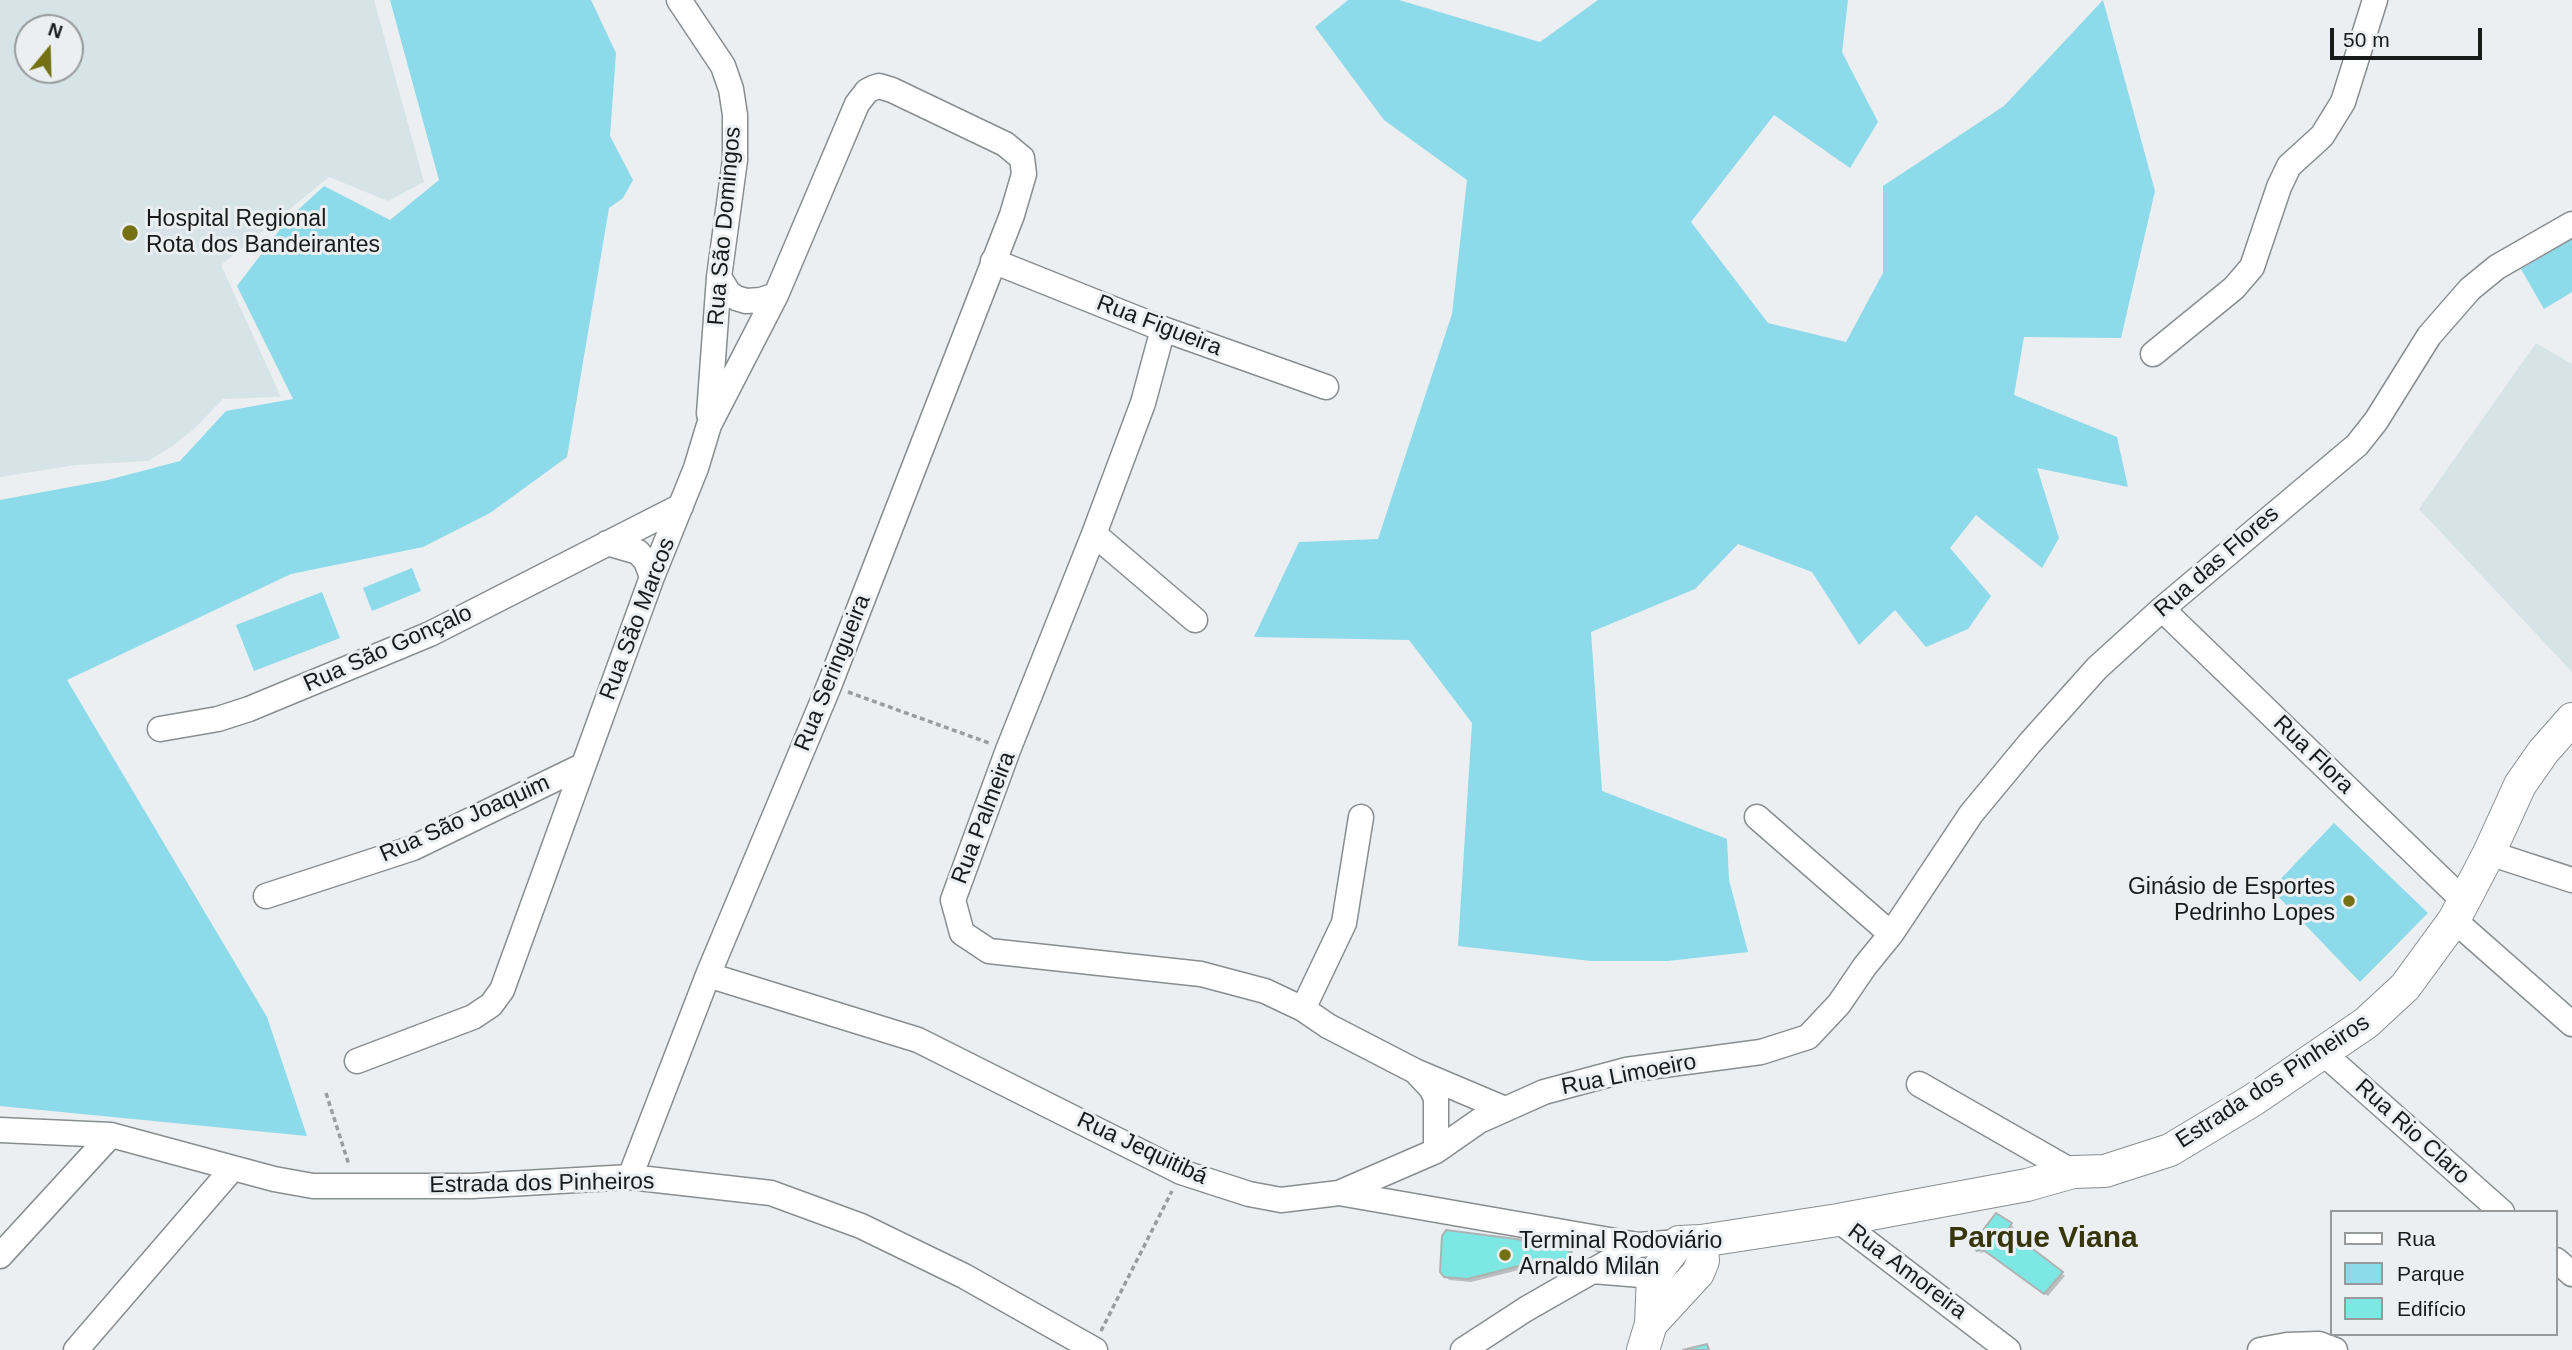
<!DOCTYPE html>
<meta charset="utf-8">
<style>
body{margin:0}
#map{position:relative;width:2572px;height:1350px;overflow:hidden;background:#ebeff1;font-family:Arial,sans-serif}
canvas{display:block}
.legend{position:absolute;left:2330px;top:1210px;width:228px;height:126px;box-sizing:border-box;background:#ebeff1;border:2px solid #979a9b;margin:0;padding:9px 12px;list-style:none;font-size:21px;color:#191b1b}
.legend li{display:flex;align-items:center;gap:14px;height:35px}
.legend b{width:35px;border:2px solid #979a9b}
.north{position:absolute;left:14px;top:14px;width:70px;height:70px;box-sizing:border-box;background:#ebeff1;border:2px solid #979a9b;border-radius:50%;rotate:19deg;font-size:19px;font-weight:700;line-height:28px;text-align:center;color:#191b1b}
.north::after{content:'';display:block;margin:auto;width:24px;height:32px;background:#747113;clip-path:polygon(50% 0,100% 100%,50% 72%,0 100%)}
.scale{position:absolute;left:2330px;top:28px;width:152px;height:32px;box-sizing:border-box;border:4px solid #191b1b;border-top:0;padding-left:9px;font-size:21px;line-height:24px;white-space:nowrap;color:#191b1b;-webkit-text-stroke:5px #ebeff1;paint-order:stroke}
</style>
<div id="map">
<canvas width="2572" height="1350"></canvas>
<ul class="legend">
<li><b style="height:9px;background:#fff"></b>Rua</li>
<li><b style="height:19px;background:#8cdaea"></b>Parque</li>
<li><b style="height:19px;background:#7de8e3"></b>Edifício</li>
</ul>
<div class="north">N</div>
<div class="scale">50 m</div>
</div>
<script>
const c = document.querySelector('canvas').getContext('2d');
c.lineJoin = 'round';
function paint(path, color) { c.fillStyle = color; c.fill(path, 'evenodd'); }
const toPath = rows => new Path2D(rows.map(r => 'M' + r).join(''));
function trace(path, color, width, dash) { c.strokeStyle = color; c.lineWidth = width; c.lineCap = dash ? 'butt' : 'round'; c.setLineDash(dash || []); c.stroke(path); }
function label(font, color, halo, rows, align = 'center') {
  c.font = font + ' Arial,sans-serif'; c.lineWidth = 6; c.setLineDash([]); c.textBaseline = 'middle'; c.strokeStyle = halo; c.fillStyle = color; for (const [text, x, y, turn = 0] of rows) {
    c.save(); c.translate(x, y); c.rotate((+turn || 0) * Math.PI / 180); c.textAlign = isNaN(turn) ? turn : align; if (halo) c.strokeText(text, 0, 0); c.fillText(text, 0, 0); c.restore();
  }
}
const built = toPath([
 [0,0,374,0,424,182,388,201,329,177,221,265,281,397,223,399,194,429,171,447,148,461,76,465,0,477],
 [28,28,70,28,70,70,28,70],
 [2536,343,2572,364,2572,672,2419,509]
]);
const green = toPath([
 [390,0,591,0,616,53,610,136,633,180,623,198,609,208,567,457,490,513,423,547,291,574,67,680,267,1017,307,1136,0,1106,0,500,108,480,180,461,226,411,293,399,237,286,288,219,324,186,390,220,439,180],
 [1348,0,1399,0,1540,42,1598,0,1848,0,1842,52,1878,122,1850,168,1774,115,1691,222,1768,323,1846,342,1883,273,1883,186,2004,106,2103,0,2155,191,2121,338,2024,337,2014,395,2117,437,2128,487,2037,468,2059,538,2042,568,1976,515,1950,548,1991,596,1968,629,1926,647,1895,610,1859,645,1812,572,1738,544,1695,589,1591,632,1602,791,1727,839,1729,880,1748,952,1668,961,1591,961,1458,946,1472,723,1409,640,1254,637,1299,542,1378,539,1452,314,1467,180,1384,120,1315,27],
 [2572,239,2572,292,2544,309,2521,269],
 [412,568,421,591,372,611,363,588],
 [322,592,340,638,254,671,236,625],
 [2334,823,2428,913,2360,982,2271,889]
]);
const shadow = toPath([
 [2011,1225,2014,1228,2010,1234,2065,1276,2048,1296,1987,1251,1981,1253,1973,1246],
 [1570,1248,1573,1251,1571,1271,1527,1268,1471,1282,1449,1280,1445,1276]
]);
const building = toPath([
 [1996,1213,2012,1223,2008,1230,2063,1272,2044,1294,1982,1249,1977,1251,1971,1246,1996,1213],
 [1446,1230,1570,1246,1568,1269,1523,1265,1467,1279,1444,1277,1440,1272,1442,1236,1446,1230],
 [1707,1344,1709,1350,1683,1350,1707,1344]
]);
const path = toPath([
 [848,692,989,743],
 [326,1093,349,1165],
 [1101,1331,1172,1191]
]);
const minor = toPath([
 [679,0,723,66,731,89,735,115,735,160,719,277,709,414],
 [993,261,1163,329,1326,387],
 [719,277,728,292,736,298,746,301,761,300,776,295],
 [1163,329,1143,403,1094,534,1008,750,953,900,962,933,989,951,1201,974,1265,991,1303,1009,1328,1026,1415,1071,1505,1109],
 [2153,354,2234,288,2252,267,2279,187,2289,166,2322,136,2343,102,2375,0],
 [1094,534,1195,620],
 [607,543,638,552,646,561,652,577],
 [2162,609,2464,901],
 [160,729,218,719,249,709,430,634,681,506],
 [1757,817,1891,934],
 [2489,853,2572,880],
 [266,896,413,848,582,766],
 [2454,920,2572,1024],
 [708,975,918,1040,1181,1172,1249,1194,1281,1200,1339,1193,1638,1245],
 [1303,1009,1344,923,1361,817],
 [2322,1052,2502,1212],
 [357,1061,473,1017,491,1005,502,990,652,577,696,468,709,425,776,295,857,104,867,91,873,88,879,86,892,90,1005,144,1022,158,1024,174,1012,215,829,686,708,975,630,1177],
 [1416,1072,1431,1088,1436,1098,1436,1151],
 [1919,1084,2073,1172],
 [0,1130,111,1135,274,1179,313,1186,472,1186,630,1177,771,1193,861,1226,964,1276,1095,1350],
 [1339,1193,1436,1151,1479,1121,1544,1092,1626,1070,1761,1052,1808,1037,1839,1004,1865,966,1891,934,1971,814,2029,744,2097,668,2162,609,2357,445,2376,421,2429,336,2470,289,2497,267,2572,224],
 [1838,1220,2008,1350],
 [0,1256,111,1135],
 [2556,1260,2572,1274],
 [1593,1271,1653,1276],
 [76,1350,233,1168],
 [1463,1350,1526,1309,1638,1245,1679,1242],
 [2260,1350,2287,1345,2319,1344,2335,1350]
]);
const major = toPath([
 [1651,1324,1698,1273,1703,1261,1701,1241],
 [1643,1350,1651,1324,1653,1276,1679,1242,1701,1241,1838,1220,2027,1185,2073,1172,2105,1171,2170,1150,2253,1100,2366,1023,2405,987,2454,920,2489,853,2520,785,2543,752,2572,719]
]);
const markers = [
 [130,233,9,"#747113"],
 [2349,901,7,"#747113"],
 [1505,1255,7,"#747113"]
];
const poiNames = [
 ["Hospital Regional",146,220],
 ["Rota dos Bandeirantes",146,246],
 ["Ginásio de Esportes",2335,888,"right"],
 ["Pedrinho Lopes",2335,914,"right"],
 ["Terminal Rodoviário",1519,1242],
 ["Arnaldo Milan",1519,1268]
];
const streetNames = [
 ["Rua São Domingos",725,226,-85],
 ["Rua Figueira",1159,326,21],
 ["Rua das Flores",2217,562,-41],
 ["Rua São Marcos",638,619,-69],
 ["Rua São Gonçalo",388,649,-24],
 ["Rua Seringueira",833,673,-68],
 ["Rua Flora",2313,755,44],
 ["Rua Palmeira",984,818,-69],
 ["Rua São Joaquim",465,819,-24],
 ["Rua Limoeiro",1629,1075,-11],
 ["Estrada dos Pinheiros",2273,1082,-33],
 ["Rua Rio Claro",2412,1132,42],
 ["Rua Jequitibá",1142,1149,25],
 ["Estrada dos Pinheiros",542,1184,-1],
 ["Rua Amoreira",1907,1272,37]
];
const districtNames = [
 ["Parque Viana",2043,1239]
];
paint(built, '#d6e4e7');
paint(green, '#8cdaea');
paint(shadow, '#0003');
paint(building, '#7de8e3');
trace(building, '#aeb2b2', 2);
trace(minor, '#888d8e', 27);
trace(major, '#888d8e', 34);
trace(path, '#999d9e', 3.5, [5, 3.5]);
trace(minor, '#fff', 24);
trace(major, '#fff', 32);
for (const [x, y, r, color] of markers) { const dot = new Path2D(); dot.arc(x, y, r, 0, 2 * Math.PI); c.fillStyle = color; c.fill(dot); trace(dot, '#ebeff1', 2.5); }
label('23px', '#191b1b', '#ebeff1', poiNames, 'left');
label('23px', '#191b1b', '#ebeff1', streetNames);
label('bold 30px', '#37360b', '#ebeff1', districtNames);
</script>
